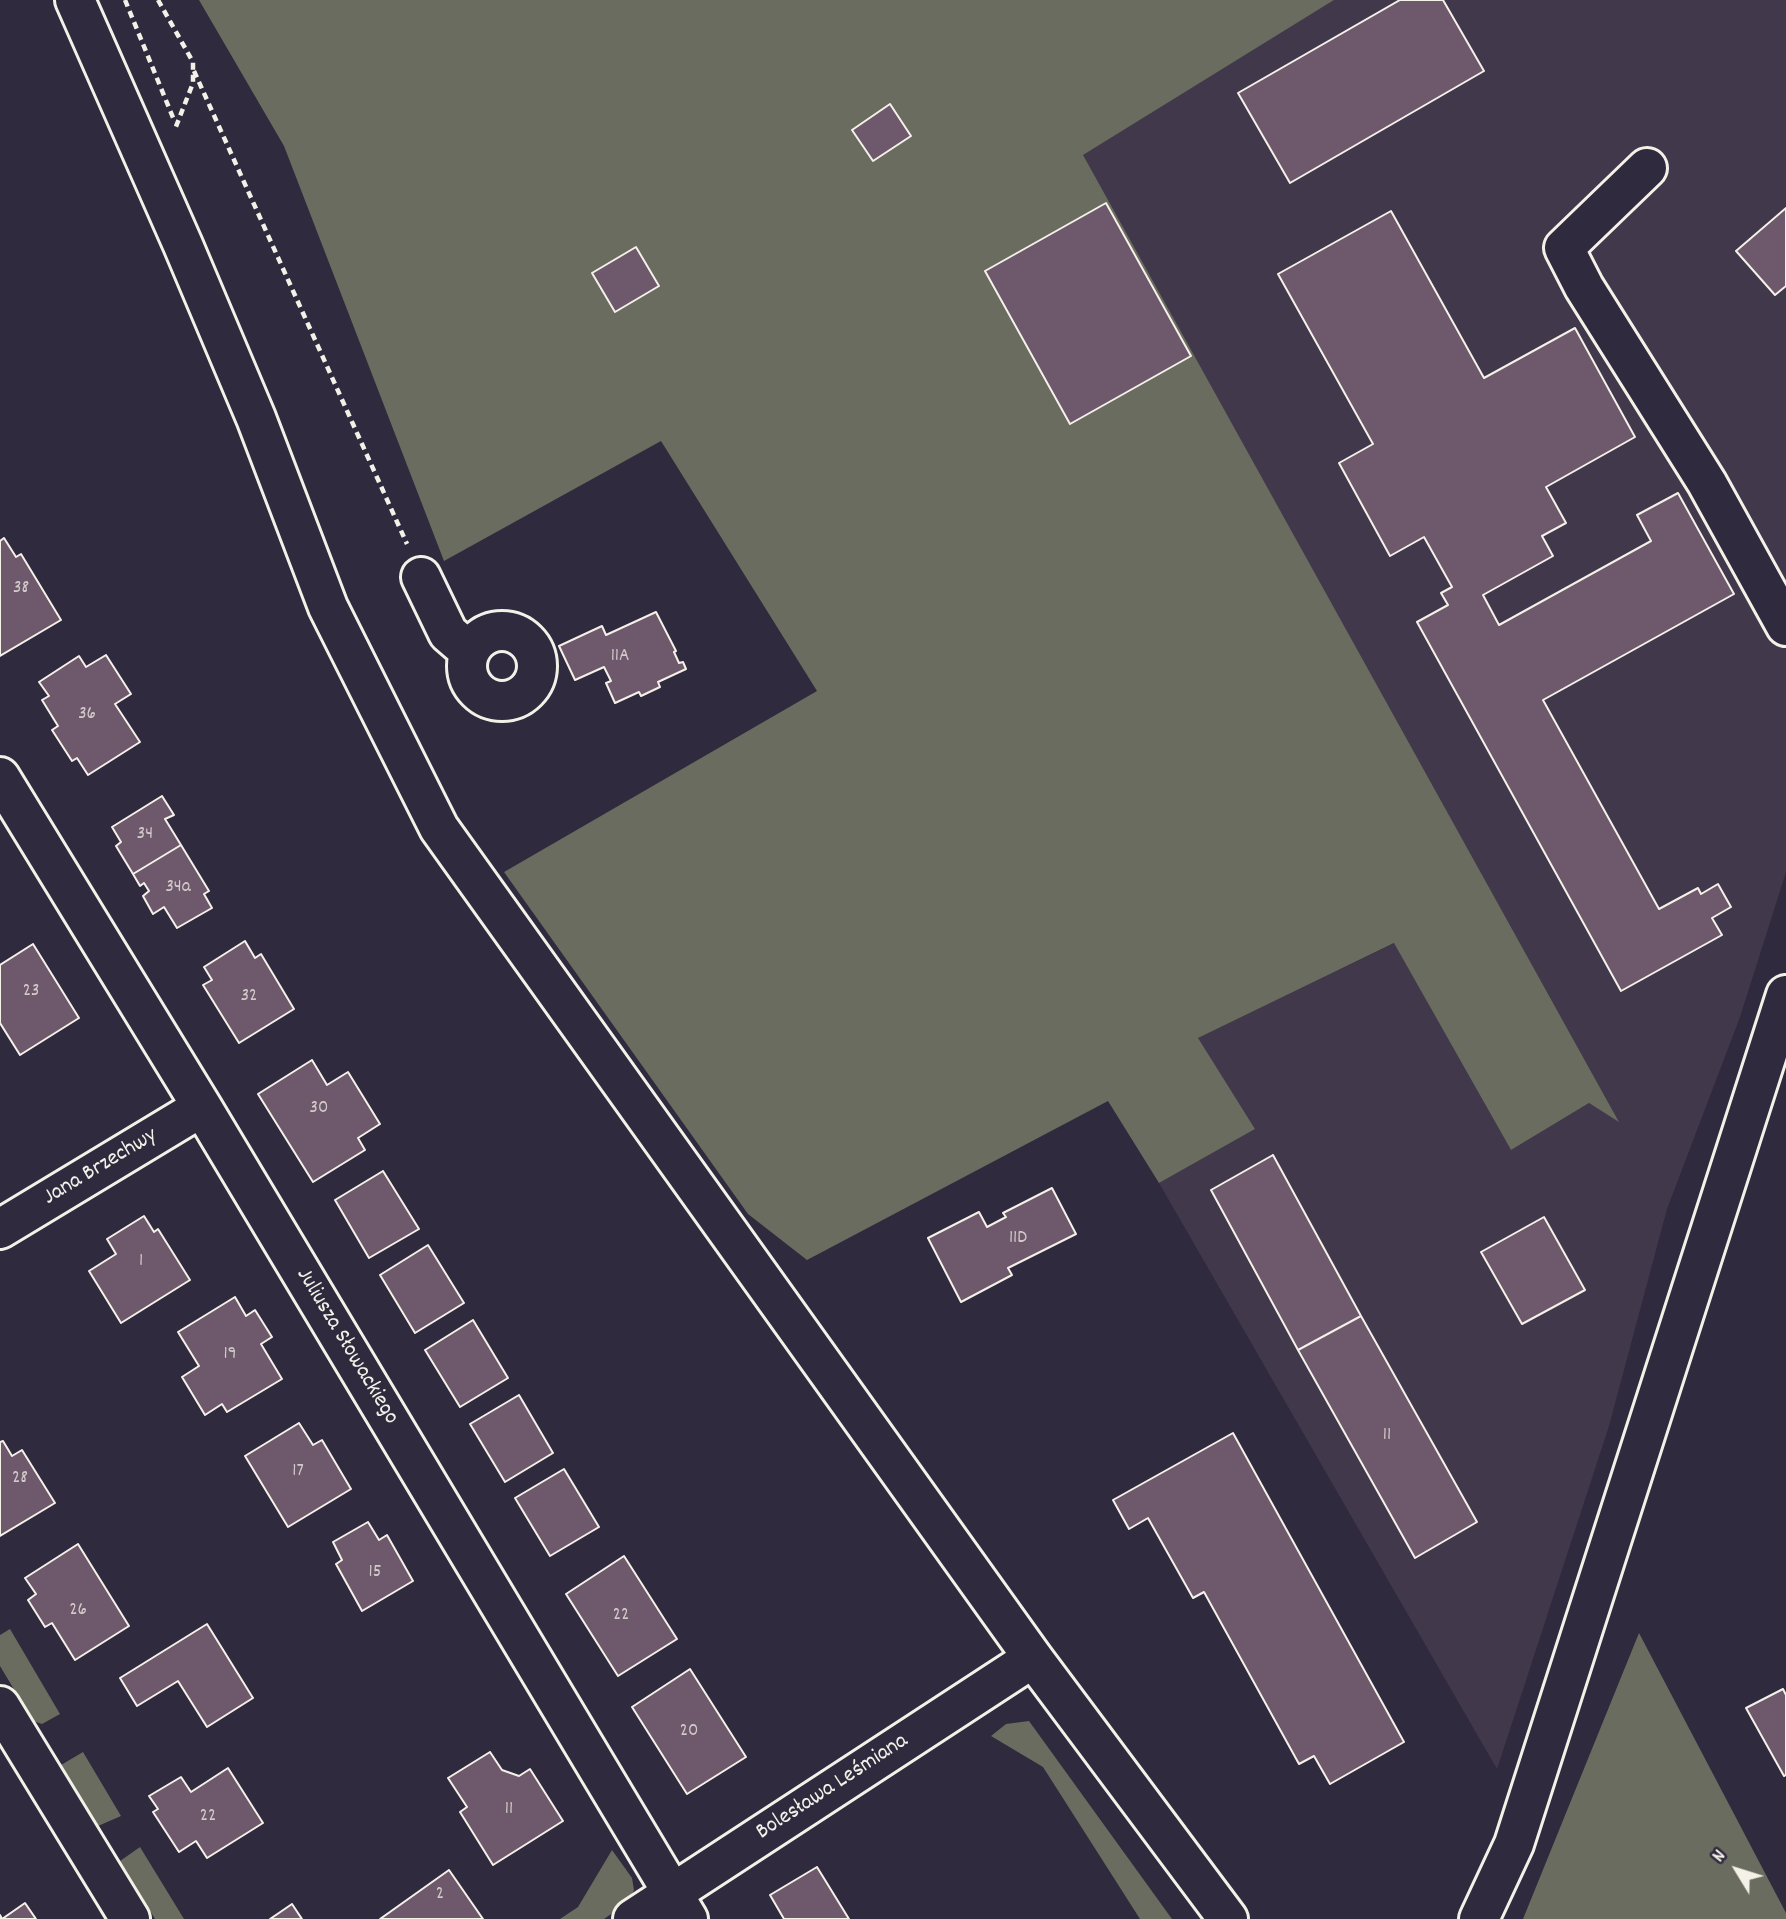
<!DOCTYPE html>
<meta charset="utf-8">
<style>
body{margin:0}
#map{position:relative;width:1786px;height:1919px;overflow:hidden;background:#2f2a3d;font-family:Dekko,sans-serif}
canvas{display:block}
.north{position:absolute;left:1702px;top:1835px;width:70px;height:70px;-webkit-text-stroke:5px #2f2a3d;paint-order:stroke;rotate:308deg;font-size:19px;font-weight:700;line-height:28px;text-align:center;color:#f4f1e8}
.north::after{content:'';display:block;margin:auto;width:24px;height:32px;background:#f4f1e8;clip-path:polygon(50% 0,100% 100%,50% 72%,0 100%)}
</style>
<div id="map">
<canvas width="1786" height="1919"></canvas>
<div class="north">N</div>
</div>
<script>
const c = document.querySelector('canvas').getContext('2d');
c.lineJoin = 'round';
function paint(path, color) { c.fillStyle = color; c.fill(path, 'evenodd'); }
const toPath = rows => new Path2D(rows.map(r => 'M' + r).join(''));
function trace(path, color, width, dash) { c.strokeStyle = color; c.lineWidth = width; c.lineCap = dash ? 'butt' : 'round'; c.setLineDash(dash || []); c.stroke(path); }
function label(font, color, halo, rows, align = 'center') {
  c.font = font + ' Dekko,sans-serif'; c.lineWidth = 5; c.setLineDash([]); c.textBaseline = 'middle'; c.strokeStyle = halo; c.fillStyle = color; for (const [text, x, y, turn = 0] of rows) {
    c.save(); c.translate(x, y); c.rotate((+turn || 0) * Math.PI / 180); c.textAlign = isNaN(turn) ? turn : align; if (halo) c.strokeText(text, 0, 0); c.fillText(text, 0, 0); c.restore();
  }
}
const built = toPath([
 [1334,0,1786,0,1786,872,1740,1017,1667,1209,1609,1426,1497,1769,1159,1183,1255,1129,1197,1038,1395,943,1511,1150,1589,1103,1618,1120,1082,155]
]);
const green = toPath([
 [199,0,1334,0,1083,155,1619,1122,1589,1103,1511,1150,1394,943,1198,1038,1255,1129,1159,1183,1108,1101,807,1260,748,1214,504,872,817,691,661,441,444,561,284,146],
 [10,1629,60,1714,42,1724,33,1721,0,1666,0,1635],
 [1639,1633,1786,1913,1786,1919,1523,1919],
 [1029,1721,1172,1919,1140,1919,1043,1767,991,1736,1006,1724],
 [83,1752,121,1816,98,1826,61,1765],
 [140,1847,184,1919,155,1919,120,1861],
 [612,1850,632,1878,634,1890,628,1902,604,1919,560,1919,578,1907]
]);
const building = toPath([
 [1400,0,1443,0,1484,71,1290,183,1238,93,1400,0],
 [890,104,911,136,873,161,852,130,890,104],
 [1106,203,1191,356,1070,424,985,271,1106,203],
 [1786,208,1786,286,1775,295,1736,251,1786,208],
 [1391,211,1484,378,1575,328,1635,437,1546,487,1566,523,1542,536,1553,556,1483,595,1499,625,1651,541,1637,515,1678,493,1734,594,1543,700,1659,909,1698,888,1701,894,1718,884,1731,907,1712,918,1722,935,1621,991,1417,622,1448,605,1441,593,1452,587,1424,537,1390,556,1339,463,1373,444,1278,274,1391,211],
 [636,247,659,286,615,312,592,273,636,247],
 [4,538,16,557,21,554,61,620,0,656,0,541,4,538],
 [656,612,676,651,674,652,679,663,683,662,686,669,658,682,660,687,641,696,639,692,615,703,606,683,611,681,604,667,575,680,559,646,602,626,606,635,656,612],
 [106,655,131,694,115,704,140,742,88,775,77,758,72,761,52,730,58,726,42,700,49,696,39,682,79,656,86,667,106,655],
 [162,796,174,815,165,819,181,845,133,874,116,846,121,842,112,827,162,796],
 [181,845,209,891,204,894,212,908,177,928,164,907,153,914,143,896,149,891,144,883,140,886,133,874,181,845],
 [245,941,255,958,261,954,294,1009,239,1043,203,985,212,980,204,967,245,941],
 [33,944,79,1018,20,1055,0,1023,0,965,33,944],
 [312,1060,327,1085,348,1072,380,1124,358,1138,365,1150,313,1182,258,1094,312,1060],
 [1273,1155,1361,1316,1298,1350,1211,1190,1273,1155],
 [383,1171,419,1229,369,1258,335,1200,383,1171],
 [1052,1188,1076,1234,1008,1268,1012,1275,961,1302,928,1238,979,1212,987,1227,1006,1217,1003,1213,1052,1188],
 [144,1216,154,1232,158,1229,190,1280,121,1323,89,1271,116,1254,107,1239,144,1216],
 [1544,1217,1585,1290,1522,1324,1481,1252,1544,1217],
 [428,1245,464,1303,415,1333,380,1275,428,1245],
 [235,1297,246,1316,255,1310,272,1337,261,1344,282,1379,227,1412,222,1404,205,1415,182,1377,199,1366,178,1332,235,1297],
 [1361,1316,1477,1522,1415,1558,1298,1350,1361,1316],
 [473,1320,508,1378,460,1407,425,1350,473,1320],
 [519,1395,553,1453,505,1482,470,1424,519,1395],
 [299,1423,313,1445,322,1440,351,1489,288,1527,245,1456,299,1423],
 [1233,1433,1404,1742,1330,1784,1314,1756,1299,1764,1204,1592,1193,1598,1148,1518,1129,1529,1113,1500,1233,1433],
 [3,1441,12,1456,22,1450,55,1503,0,1536,0,1442,3,1441],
 [564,1469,599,1527,550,1556,515,1498,564,1469],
 [368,1522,379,1540,387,1535,413,1581,362,1611,336,1564,342,1560,333,1542,368,1522],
 [78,1544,129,1626,75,1660,52,1623,45,1627,28,1600,36,1594,25,1578,78,1544],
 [624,1556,677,1639,618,1676,566,1594,624,1556],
 [207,1624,253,1698,207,1727,178,1681,137,1706,120,1678,207,1624],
 [690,1669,746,1757,687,1794,632,1707,690,1669],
 [1783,1689,1786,1695,1786,1775,1784,1776,1746,1708,1783,1689],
 [490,1752,502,1770,519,1776,530,1769,563,1821,493,1865,460,1812,467,1807,448,1778,490,1752],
 [228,1768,263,1823,207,1858,196,1841,179,1852,153,1812,158,1809,149,1796,181,1777,191,1792,228,1768],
 [817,1867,849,1919,784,1919,770,1895,817,1867],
 [449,1870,483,1919,380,1919,449,1870],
 [25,1903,36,1919,0,1919,0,1915,2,1919,25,1903],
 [292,1904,302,1919,270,1919,292,1904]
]);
const path = toPath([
 [125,0,174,120],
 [158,0,193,62,193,83,175,129],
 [194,71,407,544]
]);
const minor = toPath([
 [75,0,183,245,256,418,328,607,439,828,1033,1658,1228,1919],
 [1647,168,1564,248,1584,287,1707,483,1786,626],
 [421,577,448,633,470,652],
 '467 666a35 35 0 1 1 70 0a35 35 0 1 1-70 0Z',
 [0,777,202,1107,688,1919],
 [0,1229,202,1107],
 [0,1706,130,1919],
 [633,1919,1033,1658],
 [1479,1919,1514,1844,1786,995]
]);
const numberNames = [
 ["38",21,589],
 ["11A",620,657],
 ["36",87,715],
 ["34",145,835],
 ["34a",178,888],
 ["23",31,992],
 ["32",249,997],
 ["30",319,1109],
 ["11D",1018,1239],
 ["1",141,1262],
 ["19",230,1355],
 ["11",1387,1436],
 ["17",298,1472],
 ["28",20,1479],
 ["15",375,1573],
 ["26",78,1611],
 ["22",621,1616],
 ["20",689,1732],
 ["11",509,1810],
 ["22",208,1817],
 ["2",440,1895]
];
const streetNames = [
 ["Jana Brzechwy",101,1168,-31],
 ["Juliusza Słowackiego",346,1347,59],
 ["Bolesława Leśmiana",833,1788,-33]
];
paint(built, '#42384b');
paint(green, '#696c5e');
paint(building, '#6e586c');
trace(building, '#f4f1e8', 2);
trace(minor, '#f4f1e8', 44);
trace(path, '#f4f1e8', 4.5, [7, 5]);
trace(minor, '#2f2a3d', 38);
label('19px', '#d2cbc9', null, numberNames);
label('23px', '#f4f1e8', '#2f2a3d', streetNames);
</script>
